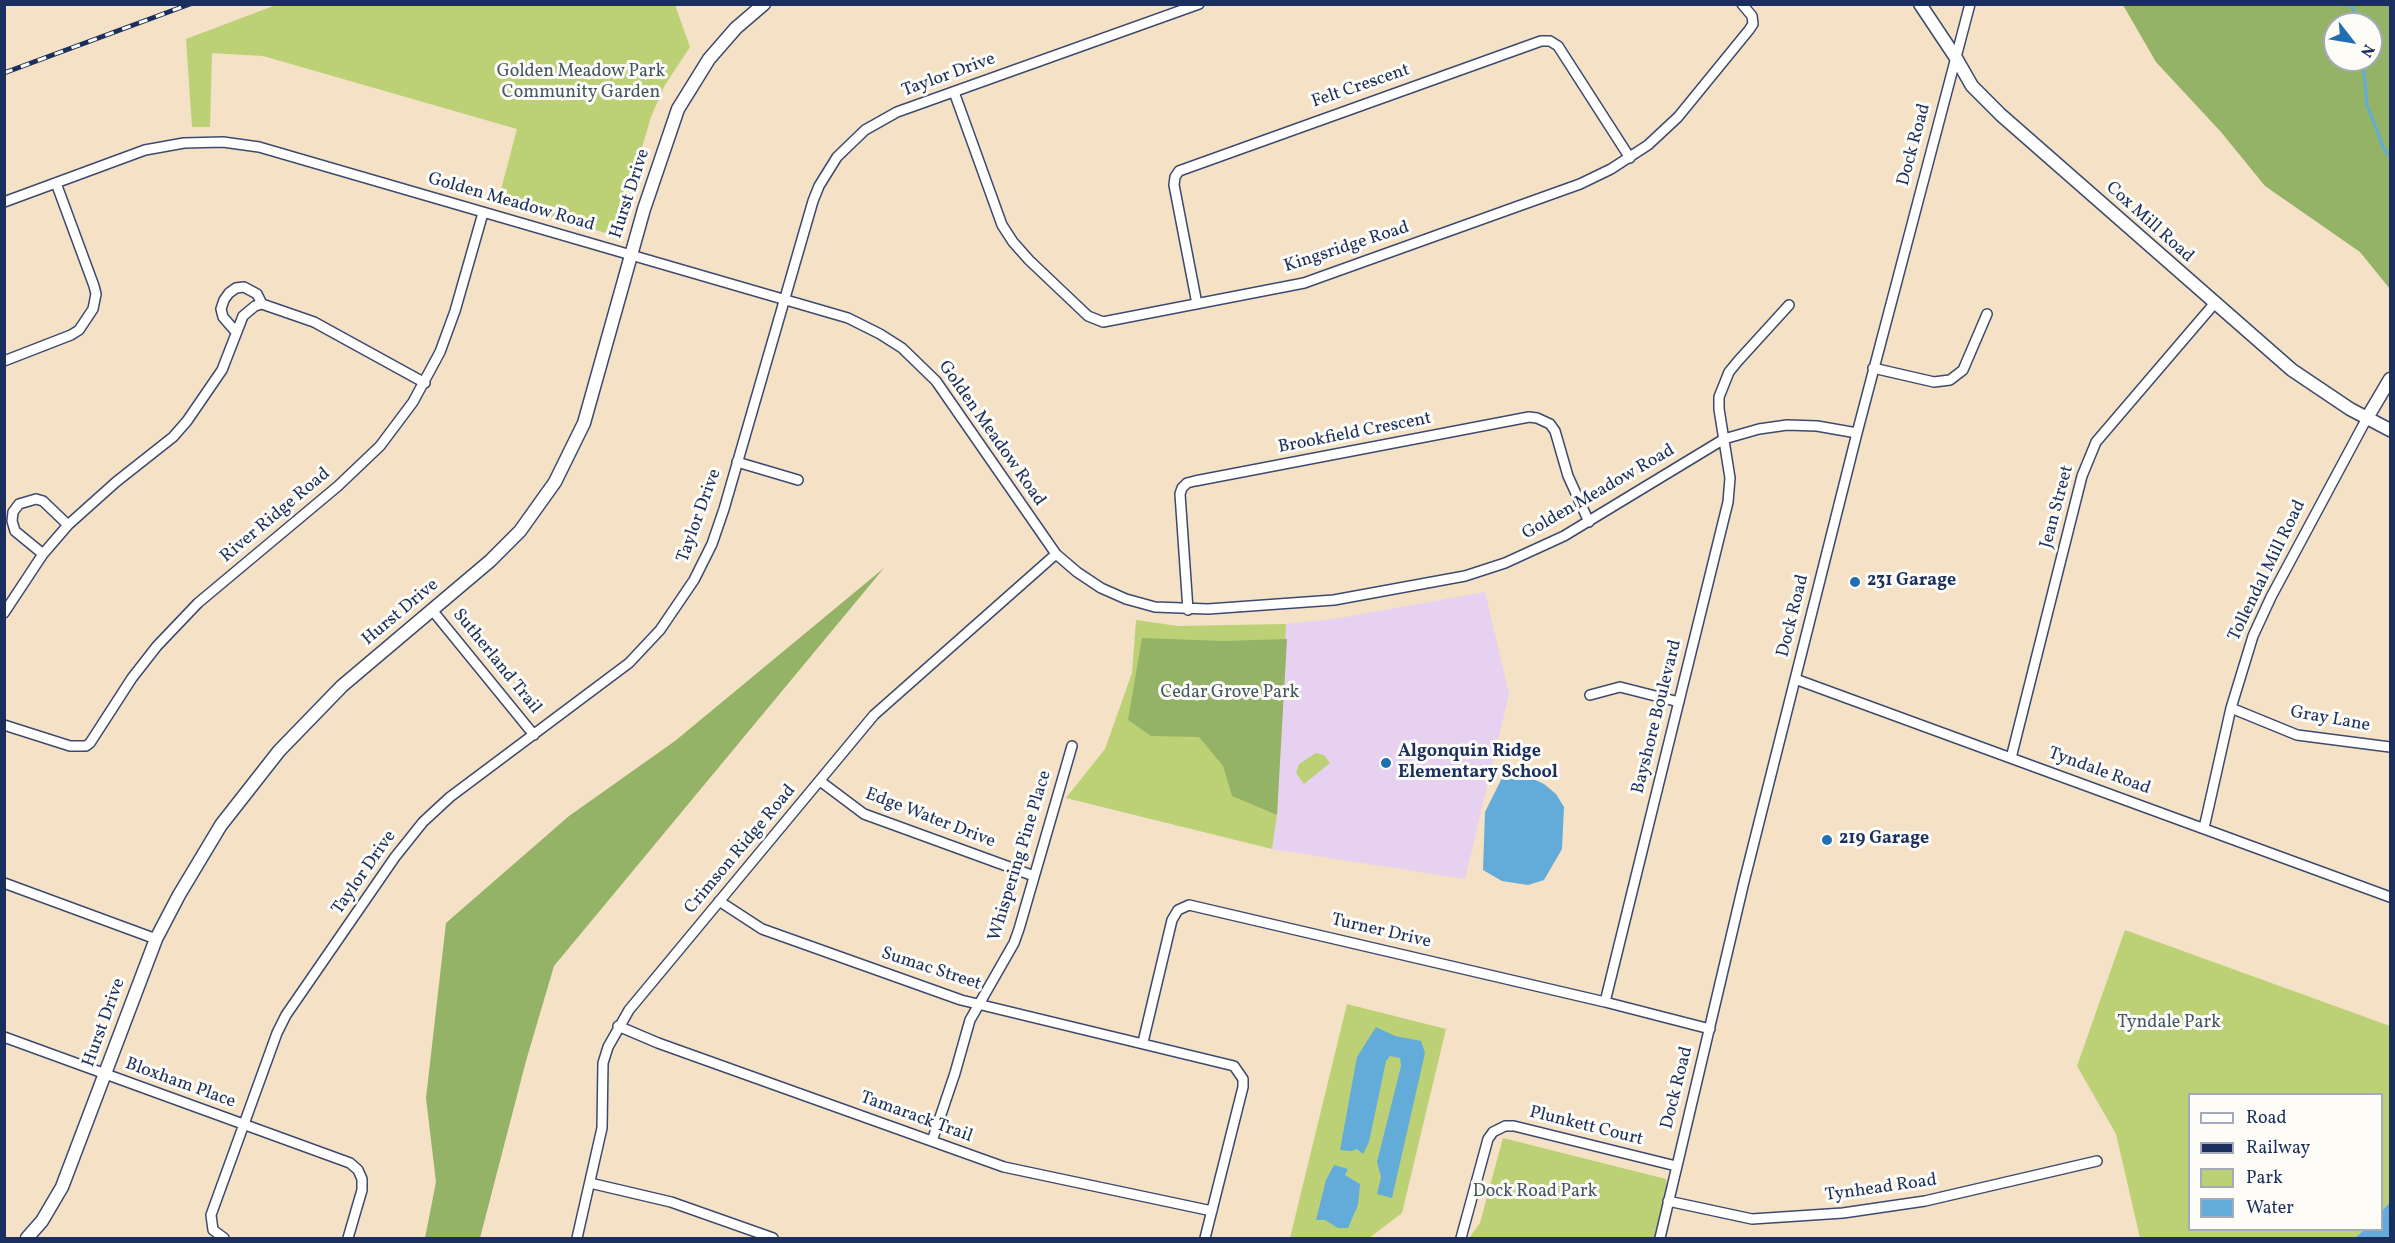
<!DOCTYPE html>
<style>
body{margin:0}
#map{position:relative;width:2395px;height:1243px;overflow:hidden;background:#f4e1c6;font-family:Vollkorn,serif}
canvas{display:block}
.frame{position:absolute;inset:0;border:6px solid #1b2f5e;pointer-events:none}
.legend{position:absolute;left:2188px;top:1093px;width:195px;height:138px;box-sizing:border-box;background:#fdfcf7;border:2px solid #a3aaba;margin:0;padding:8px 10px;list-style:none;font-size:18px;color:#1b2f5e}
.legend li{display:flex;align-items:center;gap:12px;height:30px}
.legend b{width:30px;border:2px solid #a3aaba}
.north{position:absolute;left:2323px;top:12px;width:60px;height:60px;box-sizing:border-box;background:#fdfcf7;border:2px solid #a3aaba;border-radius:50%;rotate:121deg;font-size:16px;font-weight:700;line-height:24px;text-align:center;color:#1b2f5e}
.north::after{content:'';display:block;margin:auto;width:21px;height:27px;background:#1f6fb2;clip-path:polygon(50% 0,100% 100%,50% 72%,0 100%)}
</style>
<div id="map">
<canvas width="2395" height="1243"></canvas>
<div class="frame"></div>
<ul class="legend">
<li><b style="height:8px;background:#fff"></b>Road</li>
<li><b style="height:8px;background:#1b2f5e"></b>Railway</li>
<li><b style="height:16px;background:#bcd175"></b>Park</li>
<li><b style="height:16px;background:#63acda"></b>Water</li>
</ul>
<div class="north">N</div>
</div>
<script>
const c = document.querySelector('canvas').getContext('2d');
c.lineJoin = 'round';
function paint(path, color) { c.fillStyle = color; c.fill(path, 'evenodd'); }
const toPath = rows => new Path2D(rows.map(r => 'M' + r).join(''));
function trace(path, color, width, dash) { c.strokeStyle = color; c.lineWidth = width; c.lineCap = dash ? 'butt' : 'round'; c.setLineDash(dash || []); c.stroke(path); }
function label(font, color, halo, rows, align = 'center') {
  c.font = font + ' Vollkorn,serif'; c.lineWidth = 6; c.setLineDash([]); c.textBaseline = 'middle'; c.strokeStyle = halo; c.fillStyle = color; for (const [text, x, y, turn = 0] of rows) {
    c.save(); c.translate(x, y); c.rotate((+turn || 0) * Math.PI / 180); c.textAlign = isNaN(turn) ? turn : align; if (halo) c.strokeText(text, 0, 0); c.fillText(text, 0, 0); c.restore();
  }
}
const built = toPath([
 [1485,592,1509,694,1465,879,1272,849,1277,815,1286,624,1334,619]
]);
const green = toPath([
 [675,5,690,47,665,85,651,117,616,236,498,201,517,129,263,56,212,53,210,127,192,127,186,39,276,5],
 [1136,620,1178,626,1286,624,1277,815,1272,849,1066,798,1105,749,1132,673],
 [1316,753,1324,755,1330,763,1304,784,1296,773,1299,764],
 [2125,930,2390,1026,2390,1202,2382,1211,2382,1094,2190,1094,2190,1230,2364,1230,2355,1238,2140,1238,2116,1134,2077,1066],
 [1347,1004,1446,1029,1402,1213,1369,1238,1290,1238],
 [1503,1138,1666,1179,1667,1186,1655,1238,1469,1238,1480,1223]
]);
const forest = toPath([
 [2123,5,2390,5,2390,289,2360,252,2265,186,2221,132,2156,62],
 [2335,24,2371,24,2371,60,2335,60],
 [884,568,554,966,526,1061,480,1238,425,1238,436,1182,426,1098,446,923,569,816,675,741],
 [1142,638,1224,641,1287,639,1277,815,1232,796,1223,766,1199,737,1151,736,1128,720]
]);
const water = toPath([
 [1518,772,1544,784,1556,794,1564,807,1562,849,1544,880,1528,885,1502,881,1483,870,1485,812,1502,778],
 [1376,1027,1395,1036,1421,1041,1425,1053,1392,1198,1377,1194,1381,1177,1377,1162,1401,1066,1400,1058,1390,1056,1386,1061,1369,1142,1363,1154,1357,1149,1351,1151,1340,1150,1357,1057],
 [1334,1165,1348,1169,1345,1175,1360,1184,1358,1205,1348,1228,1338,1228,1325,1220,1316,1220,1326,1180],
 [2390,1202,2390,1238,2355,1238,2364,1230,2382,1230,2382,1211]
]);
const stream = toPath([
 [2351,4,2359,24],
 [2363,60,2367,105,2384,149,2390,157]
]);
const street = toPath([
 [954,92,1002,225,1013,242,1029,260,1088,316,1103,322,1304,283,1580,184,1611,169,1648,145,1678,117,1749,30,1753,24,1752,16,1742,4],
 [4,202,145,150,184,143,223,142,259,147,848,318,880,334,902,348,936,381,1056,554,1077,572,1101,588,1126,599,1155,607,1208,609,1334,600,1465,576,1505,563,1564,536,1724,439,1759,429,1787,425,1817,426,1857,433],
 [1197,304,1174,185,1175,177,1179,171,1541,41,1550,41,1558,46,1630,158],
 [236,332,223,317,221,309,224,300,229,293,236,288,244,287,257,294,262,304],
 [4,361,71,335,79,330,93,309,96,294,94,286,56,183],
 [1873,368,1934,382,1950,380,1963,370,1987,314],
 [737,462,798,480],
 [43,554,15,531,12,521,13,512,19,504,36,499,43,501,68,525],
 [432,610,534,735],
 [1188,610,1180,494,1182,488,1187,483,1195,481,1529,417,1537,418,1550,424,1555,431,1568,476,1589,522],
 [4,613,43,554,68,525,116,482,173,437,187,421,222,370,243,316,255,306,262,304,314,322,425,383],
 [1795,679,2390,897],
 [1590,695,1620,687,1679,702],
 [2231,708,2297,735,2390,747],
 [4,725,70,746,86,746,90,743,132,678,157,646,198,603,338,486,380,446,413,402,440,352,455,311,483,213],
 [2011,758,2082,476,2096,442,2214,304],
 [820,781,864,814,1034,876],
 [2204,828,2231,708,2253,636,2271,597,2367,418],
 [4,883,156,939],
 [719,901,762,929,961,1000,1234,1066,1243,1079,1243,1087,1205,1238],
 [1605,1002,1728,502,1730,478,1719,409,1719,397,1729,372,1738,361,1789,305],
 [618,1026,658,1043,1004,1167,1212,1211],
 [4,1037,350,1163,358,1170,362,1179,362,1190,348,1238],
 [1143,1042,1172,920,1178,910,1189,905,1605,1002,1710,1029],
 [932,1141,955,1073,970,1020,1014,943,1019,929,1072,746],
 [590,1183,671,1202,773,1238],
 [1668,1201,1752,1219,1843,1213,1925,1201,2097,1161],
 [224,1238,213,1230,211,1215,277,1033,286,1015,395,857,423,822,450,797,629,663,660,630,694,580,712,544,724,509,813,201,819,186,837,157,865,130,897,112,1199,4],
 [577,1238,602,1128,603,1063,608,1047,629,1010,874,715,1056,554],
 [1461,1238,1488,1139,1493,1132,1505,1126,1514,1126,1676,1166],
 [1660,1238,1743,886,1857,433,1970,4]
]);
const secondary = toPath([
 [1920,4,1956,58,1972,86,2001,115,2292,370,2350,409,2390,430],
 [2367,418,2390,379],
 [27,1238,42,1221,62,1187,156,939,179,895,221,825,279,751,342,686,490,561,520,531,555,482,584,423,644,209,678,109,709,59,736,28,764,4]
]);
const rail = toPath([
 [4,73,190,4]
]);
const markers = [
 [1855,582,6,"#1f6fb2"],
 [1386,763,6,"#1f6fb2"],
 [1827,840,6,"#1f6fb2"]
];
const parkNames = [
 ["Golden Meadow Park",581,73],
 ["Community Garden",581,94],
 ["Cedar Grove Park",1230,694],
 ["Tyndale Park",2169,1024],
 ["Dock Road Park",1535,1193]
];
const streetNames = [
 ["Taylor Drive",949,76,-20],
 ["Felt Crescent",1361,87,-19],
 ["Dock Road",1915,145,-75],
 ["Hurst Drive",631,194,-72],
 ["Golden Meadow Road",511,203,16],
 ["Cox Mill Road",2149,223,42],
 ["Kingsridge Road",1347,248,-18],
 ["Golden Meadow Road",991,434,55],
 ["Brookfield Crescent",1355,434,-11],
 ["Golden Meadow Road",1599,493,-30],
 ["Jean Street",2058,507,-75],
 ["River Ridge Road",276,516,-40],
 ["Taylor Drive",700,516,-70],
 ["Tollendal Mill Road",2268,571,-64],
 ["Hurst Drive",401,613,-40],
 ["Dock Road",1794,616,-76],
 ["Sutherland Trail",496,662,51],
 ["Bayshore Boulevard",1658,717,-76],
 ["Gray Lane",2330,720,10],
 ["Tyndale Road",2099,772,20],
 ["Edge Water Drive",930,819,21],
 ["Crimson Ridge Road",741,850,-50],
 ["Whispering Pine Place",1021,856,-73],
 ["Taylor Drive",365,873,-55],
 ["Turner Drive",1381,932,13],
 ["Sumac Street",931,970,18],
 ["Hurst Drive",105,1023,-70],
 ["Bloxham Place",180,1084,20],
 ["Dock Road",1678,1088,-76],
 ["Tamarack Trail",916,1118,20],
 ["Plunkett Court",1586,1127,14],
 ["Tynhead Road",1881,1189,-8]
];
const poiNames = [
 ["231 Garage",1867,582],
 ["Algonquin Ridge",1398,753],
 ["Elementary School",1398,774],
 ["219 Garage",1839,840]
];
paint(built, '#e6d2f0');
paint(green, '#bcd175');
paint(forest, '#95b366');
paint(water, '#63acda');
trace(stream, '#63acda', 3);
trace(street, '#3c4a6e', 12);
trace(secondary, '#3c4a6e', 15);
trace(street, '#fff', 9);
trace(secondary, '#fff', 12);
trace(rail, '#1b2f5e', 5);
trace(rail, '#fdfcf7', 3, [9]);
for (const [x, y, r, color] of markers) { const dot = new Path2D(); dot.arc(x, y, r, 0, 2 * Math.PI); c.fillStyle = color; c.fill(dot); trace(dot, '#fdfcf7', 2); }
label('18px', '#435864', '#fdfcf7', parkNames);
label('18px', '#1b2f5e', '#fdfcf7', streetNames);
label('bold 18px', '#1b2f5e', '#fdfcf7', poiNames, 'left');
</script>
